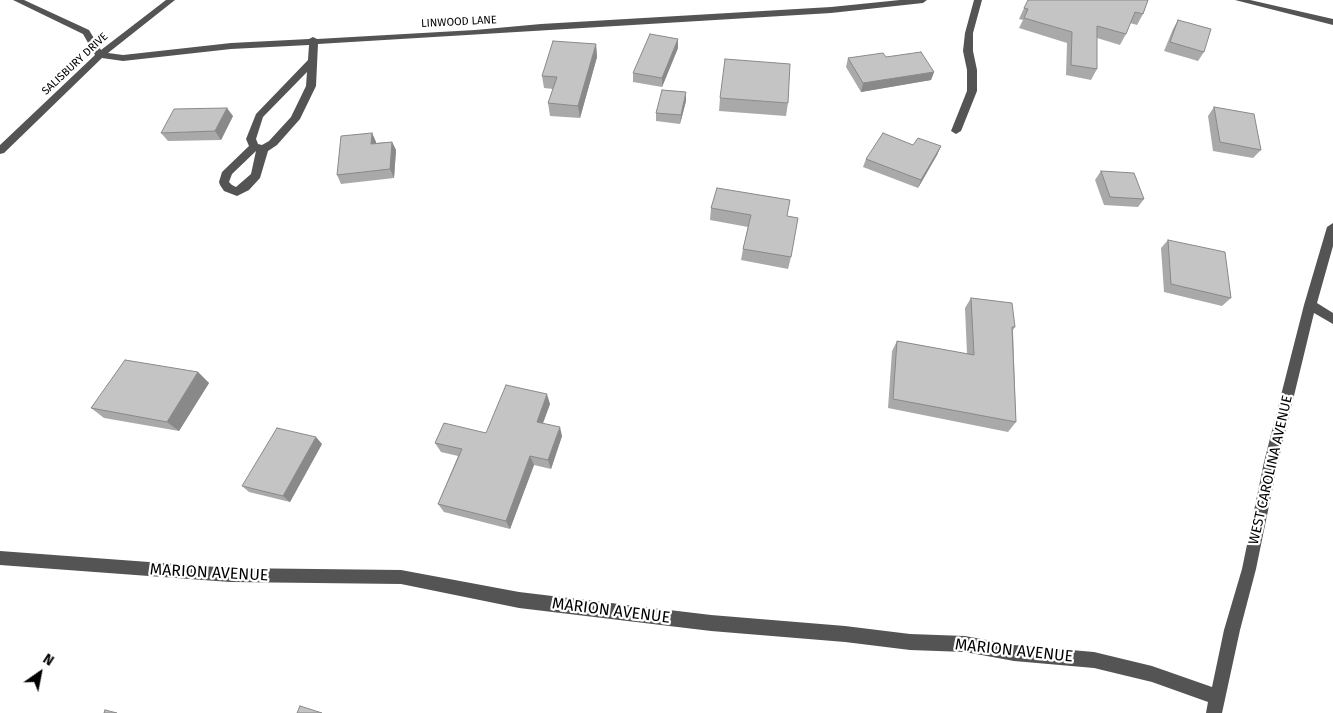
<!DOCTYPE html>
<style>
body{margin:0}
#map{position:relative;width:1333px;height:713px;overflow:hidden;background:#fff;font-family:"Fira Sans",sans-serif}
canvas{display:block}
.north{position:absolute;left:15px;top:648px;width:50px;height:50px;-webkit-text-stroke:4px #fff;paint-order:stroke;rotate:33deg;font-size:14px;font-weight:700;line-height:20px;text-align:center;color:#000}
.north::after{content:'';display:block;margin:auto;width:18px;height:22px;background:#000;clip-path:polygon(50% 0,100% 100%,50% 72%,0 100%)}
</style>
<div id="map">
<canvas width="1333" height="713"></canvas>
<div class="north">N</div>
</div>
<script>
const c = document.querySelector('canvas').getContext('2d');
c.lineJoin = 'round';
const toPath = rows => new Path2D(rows.map(r => 'M' + r).join(''));
function paint(path, color) { c.fillStyle = color; c.fill(path, 'evenodd'); }
function trace(path, color, width, dash) { c.strokeStyle = color; c.lineWidth = width; c.lineCap = dash ? 'butt' : 'round'; c.setLineDash(dash || []); c.stroke(path); }
function label(font, color, halo, rows, align = 'center') {
  c.font = font + ' "Fira Sans",sans-serif'; c.lineWidth = 4.5; c.setLineDash([]); c.textBaseline = 'middle'; c.strokeStyle = halo; c.fillStyle = color; for (const [text, x, y, turn = 0] of rows) {
    c.save(); c.translate(x, y); c.rotate((+turn || 0) * Math.PI / 180); c.textAlign = isNaN(turn) ? turn : align; if (halo) c.strokeText(text, 0, 0); c.fillText(text, 0, 0); c.restore();
  }
}
const minor = toPath([
 [13,0,24,0,89,30,101,50,166,0,175,0,108,53,123,55,231,43,309,39,313,37,317,39,475,30,541,24,831,7,900,0,927,0,923,3,831,13,318,44,316,86,300,119,277,145,268,151,260,178,249,190,237,196,224,191,220,185,219,182,222,172,249,146,246,139,256,114,308,60,309,45,231,49,123,61,102,58,4,153,0,154,0,145,95,55,83,34,13,0],
 [307,72,306,86,291,117,269,141,262,145,258,144,256,139,263,117,307,72],
 [256,151,251,174,236,187,232,185,229,182,232,174,256,151],
 [974,0,982,0,973,33,973,51,977,70,977,91,961,131,956,134,951,131,967,91,967,70,963,51,965,33,974,0],
 [1235,0,1250,0,1333,19,1333,25,1235,0],
 [1333,223,1333,246,1317,303,1333,313,1333,324,1314,313,1278,462,1256,569,1240,630,1222,713,1206,713,1208,702,1152,682,1094,668,1014,661,965,652,910,650,845,642,711,631,519,608,401,584,230,582,0,565,0,551,230,568,401,570,519,592,711,615,845,626,910,634,965,636,1014,645,1094,652,1152,666,1212,687,1224,630,1242,569,1264,462,1304,305,1327,227,1333,223]
]);
const wall = toPath([
 [1148,0,1143,14,1137,25,1130,23,1126,34,1120,45,1097,38,1097,69,1091,80,1066,75,1067,43,1019,28,1023,20,1019,19,1024,8],
 [1178,20,1204,52,1198,61,1164,51,1173,29],
 [596,44,597,57,580,118,550,116,548,103,553,89,544,88,542,76],
 [678,48,662,87,633,82,633,73],
 [886,57,934,72,931,80,861,92,846,67,848,58],
 [720,98,788,103,786,116,719,111],
 [686,101,680,124,656,121,656,113],
 [1214,107,1261,150,1253,158,1213,151,1208,116],
 [233,116,221,140,168,141,161,133],
 [372,133,376,142,375,143,392,142,396,150,394,178,341,184,337,175],
 [913,145,941,146,937,155,918,188,863,167,866,159],
 [1101,171,1144,199,1138,207,1104,205,1095,180],
 [711,208,787,216,791,257,788,269,741,260,743,249,748,227,710,220],
 [1168,240,1231,298,1222,306,1164,292,1161,248],
 [971,298,1015,327,1013,330,1016,422,1008,432,888,408,892,351,897,341,967,354,965,308],
 [198,372,209,383,179,431,104,418,91,408],
 [550,404,543,423,562,436,551,469,534,465,510,529,444,512,438,504,458,456,441,452,435,443,486,433],
 [322,444,290,502,249,492,242,486]
]);
const shadedWall = toPath([
 [678,39,678,48,662,87,662,78],
 [596,44,597,57,580,118,578,106],
 [934,72,931,80,861,92,863,83],
 [686,92,686,101,680,124,681,115],
 [227,108,233,116,221,140,215,131],
 [372,133,376,142,375,153,371,144],
 [392,142,396,150,394,178,390,169],
 [941,146,937,155,918,188,921,180],
 [198,372,209,383,179,431,167,422],
 [547,394,550,404,540,431,537,422],
 [560,427,562,436,551,469,548,460],
 [316,437,322,444,290,502,283,496],
 [530,456,534,465,510,529,506,521]
]);
const building = toPath([
 [1028,0,1148,0,1143,14,1135,12,1126,34,1097,26,1097,69,1071,65,1072,32,1024,18,1028,9,1024,8,1028,0],
 [1178,20,1211,29,1204,52,1170,42,1178,20],
 [650,34,678,39,662,78,633,73,650,34],
 [553,41,596,44,578,106,548,103,557,77,542,76,553,41],
 [921,52,934,72,863,83,848,58,883,53,886,57,921,52],
 [725,59,790,64,788,103,720,98,725,59],
 [662,90,686,92,681,115,656,113,662,90],
 [1214,107,1254,114,1261,150,1220,142,1214,107],
 [227,108,215,131,161,133,174,109,227,108],
 [372,133,371,144,392,142,390,169,337,175,341,136,372,133],
 [883,133,913,145,918,138,941,146,921,180,866,159,883,133],
 [1101,171,1134,173,1144,199,1110,197,1101,171],
 [717,188,790,200,787,216,798,218,791,257,743,249,751,215,711,208,717,188],
 [1168,240,1225,252,1231,298,1171,284,1168,240],
 [971,298,1012,303,1015,327,1012,327,1016,422,893,399,897,341,974,355,971,298],
 [125,360,198,372,167,422,91,408,125,360],
 [506,385,547,394,537,422,560,427,548,460,530,456,506,521,438,504,462,449,435,443,444,423,486,433,506,385],
 [277,428,316,437,283,496,242,486,277,428],
 [300,706,322,713,297,713,300,706],
 [105,710,117,713,104,713,105,710]
]);
const farStreetnames = [
 ["LINWOOD LANE",459,22,-3],
 ["SALISBURY DRIVE",75,64,-43]
];
const streetNames = [
 ["WEST CAROLINA AVENUE",1271,470,-77]
];
const nearStreetnames = [
 ["MARION AVENUE",209,573,3],
 ["MARION AVENUE",611,611,7],
 ["MARION AVENUE",1014,651,6]
];
paint(minor, '#545454');
paint(wall, '#a9a9a9');
paint(shadedWall, '#898989');
paint(building, '#c4c4c4');
trace(building, '#898989', 1);
label('11px', '#000', '#fff', farStreetnames);
label('14px', '#000', '#fff', streetNames);
label('16px', '#000', '#fff', nearStreetnames);
</script>
